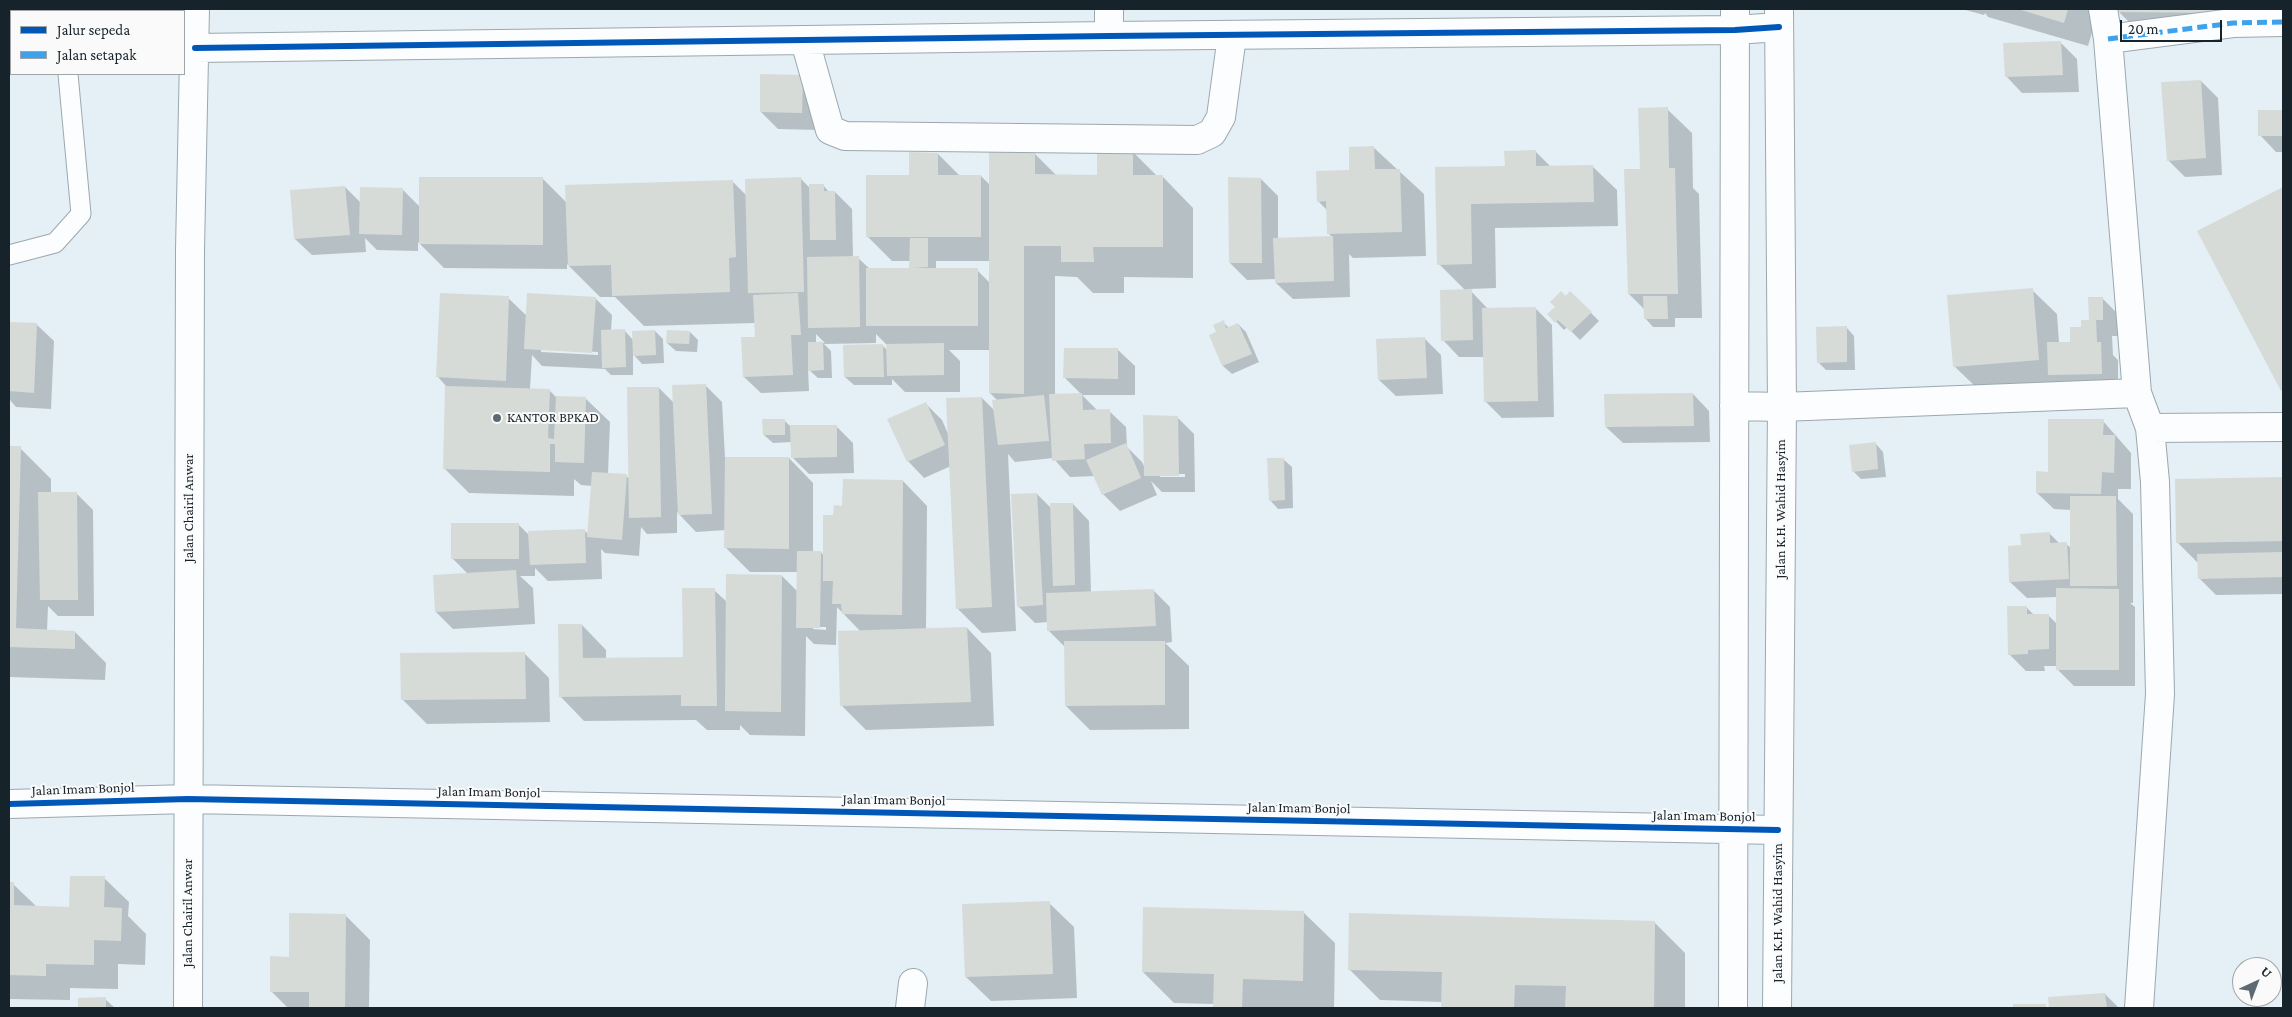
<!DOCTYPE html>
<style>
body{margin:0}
#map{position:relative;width:2292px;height:1017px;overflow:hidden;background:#e4eff6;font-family:"Crimson Pro",serif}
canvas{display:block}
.frame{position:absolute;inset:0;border:10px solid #16232b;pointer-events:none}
.legend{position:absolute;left:10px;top:10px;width:175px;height:65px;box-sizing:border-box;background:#fafafa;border:1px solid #9fa4a7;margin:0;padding:6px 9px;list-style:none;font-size:15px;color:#16232b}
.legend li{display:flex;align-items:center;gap:10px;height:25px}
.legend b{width:25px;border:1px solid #9fa4a7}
.north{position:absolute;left:2232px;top:957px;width:50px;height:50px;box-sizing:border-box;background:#fafafa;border:1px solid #9fa4a7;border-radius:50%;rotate:43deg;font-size:14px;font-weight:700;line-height:20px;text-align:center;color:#16232b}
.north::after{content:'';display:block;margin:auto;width:18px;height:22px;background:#5e6a72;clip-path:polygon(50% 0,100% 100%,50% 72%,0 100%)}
.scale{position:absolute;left:2120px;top:20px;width:102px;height:22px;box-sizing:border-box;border:2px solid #16232b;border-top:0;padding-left:6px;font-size:15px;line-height:18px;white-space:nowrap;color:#16232b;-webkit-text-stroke:4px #fafafa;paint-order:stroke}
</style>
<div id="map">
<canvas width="2292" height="1017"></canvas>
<div class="frame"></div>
<ul class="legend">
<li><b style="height:6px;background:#0057b8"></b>Jalur sepeda</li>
<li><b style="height:6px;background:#3da2eb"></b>Jalan setapak</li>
</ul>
<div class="north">U</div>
<div class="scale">20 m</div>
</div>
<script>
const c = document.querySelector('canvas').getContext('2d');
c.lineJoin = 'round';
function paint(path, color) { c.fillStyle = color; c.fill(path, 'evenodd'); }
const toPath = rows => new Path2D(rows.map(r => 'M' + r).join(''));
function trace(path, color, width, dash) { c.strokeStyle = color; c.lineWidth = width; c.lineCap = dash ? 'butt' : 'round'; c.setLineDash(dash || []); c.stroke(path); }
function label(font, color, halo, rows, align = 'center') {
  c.font = font + ' "Crimson Pro",serif'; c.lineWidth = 4; c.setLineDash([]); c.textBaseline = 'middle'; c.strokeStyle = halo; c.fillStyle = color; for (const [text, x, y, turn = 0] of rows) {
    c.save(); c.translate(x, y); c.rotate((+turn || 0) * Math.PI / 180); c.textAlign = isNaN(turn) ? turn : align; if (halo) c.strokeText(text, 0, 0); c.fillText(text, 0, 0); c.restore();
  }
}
const shadow = toPath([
 [1962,9,2099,9,2088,46,1988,17,1985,13,1984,15],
 [2119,9,2283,9,2252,11,2252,37,2143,36,2119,12],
 [2061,43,2077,59,2079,92,2022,93,2006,76],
 [803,76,819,130,778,129,761,112],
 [2201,81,2218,98,2222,175,2185,177,2168,160],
 [1667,109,1692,133,1693,188,1699,194,1702,318,1675,318,1675,327,1653,327,1645,318,1645,310,1629,294,1641,170],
 [2260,111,2283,111,2283,152,2276,152,2260,135],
 [1373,147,1424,194,1426,256,1353,258,1349,254,1350,297,1293,299,1276,283,1276,279,1247,280,1230,263,1261,179,1278,196,1278,239,1332,237,1329,234,1328,211,1318,201],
 [1535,151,1551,167,1592,166,1617,190,1618,226,1495,228,1496,288,1469,289,1488,309,1535,308,1552,325,1554,417,1502,418,1485,401,1484,357,1459,357,1443,340,1465,290,1439,264,1437,168,1506,167],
 [1133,152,1157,176,1162,176,1193,208,1193,278,1124,277,1124,293,1093,293,1077,277,1055,276,1055,395,1081,394,1065,378,1118,350,1135,366,1135,395,1082,395,1098,411,1109,411,1126,427,1127,447,1142,462,1145,468,1177,417,1194,434,1195,492,1162,492,1151,481,1157,495,1120,511,1103,494,1095,476,1070,477,1053,458,1015,462,1008,454,1016,631,982,633,957,608,951,466,924,478,908,461,925,403,942,420,949,436,982,398,995,411,998,401,990,393,990,350,949,350,960,361,960,392,905,392,892,379,892,385,854,385,845,377,883,346,887,350,887,345,876,334,876,343,824,344,831,351,832,378,818,378,808,369,809,391,761,393,744,377,756,338,755,323,644,326,615,297,600,297,567,264,567,269,444,268,418,242,418,251,377,250,365,238,366,252,312,255,295,239,345,187,361,203,402,189,420,207,543,179,567,203,732,181,746,195,801,179,810,188,823,185,829,192,835,192,852,209,853,258,858,258,870,269,913,269,911,267,911,261,892,261,867,236,910,176,938,154,960,176,981,176,991,186,1034,153,1057,176,1098,176],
 [936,261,990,261,990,283,977,270,936,269],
 [816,334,825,343,816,343],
 [1160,474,1185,474,1185,477,1160,477],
 [2283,188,2283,391,2199,232],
 [2032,290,2057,314,2059,343,2071,343,2090,321,2102,298,2119,315,2119,336,2112,336,2113,355,2118,360,2118,390,1979,390,1954,366],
 [1570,292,1599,321,1580,340,1567,327,1564,330,1549,314],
 [508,298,527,316,595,298,612,315,611,331,624,330,633,340,655,331,663,339,664,363,642,364,633,354,633,375,611,375,605,369,542,366,532,355,530,389,549,390,556,397,585,398,610,422,608,474,626,476,630,479,659,388,675,404,705,385,722,402,725,458,789,458,813,483,813,552,821,552,824,556,835,517,844,507,903,481,927,506,926,630,967,628,991,653,994,726,866,730,841,705,861,632,837,607,836,645,814,644,806,636,805,736,750,735,740,725,740,730,707,730,696,720,584,721,560,696,582,625,606,650,606,659,684,659,714,590,727,602,782,576,798,592,798,572,750,572,726,548,726,530,696,532,677,512,677,533,647,534,641,527,639,556,605,553,601,549,602,579,548,581,535,568,535,576,520,576,533,588,535,624,453,629,436,612,468,574,452,558,518,524,530,536,584,530,588,534,592,486,581,485,574,479,574,496,469,493,444,468,446,386,438,377],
 [541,349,598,352,598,355,541,352],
 [813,627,826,627,826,630,813,629],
 [1223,322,1229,328,1238,324,1246,332,1259,362,1232,374,1223,366,1210,336,1217,333],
 [9,323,37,325,54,341,51,409,16,407,9,399],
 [1846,327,1854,336,1855,370,1826,370,1818,362],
 [690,332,698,340,697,352,676,351,667,343],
 [1424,338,1441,355,1443,394,1396,396,1379,380],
 [1693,394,1709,411,1710,442,1623,443,1606,427],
 [784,420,791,427,836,426,853,443,854,473,809,474,792,457,792,442,773,443,764,435],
 [2103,421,2131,453,2131,489,2118,489,2118,499,2133,514,2133,603,2130,603,2135,607,2135,686,2074,686,2057,669,2057,666,2044,666,2045,671,2026,671,2009,654,2026,607,2034,615,2048,615,2057,624,2058,597,2027,598,2010,582,2022,546,2049,533,2060,544,2066,544,2071,548,2071,510,2054,509,2037,493,2049,473],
 [1875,443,1883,452,1886,477,1861,479,1853,471],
 [9,447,20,448,51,479,51,494,76,493,93,510,94,616,58,616,48,606,47,631,75,632,106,663,105,680,9,677],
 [1283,459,1292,467,1293,508,1278,509,1270,500],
 [2283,478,2283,594,2216,595,2199,578,2199,564,2178,543,2176,480],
 [1037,494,1052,509,1073,504,1089,521,1091,593,1153,590,1170,607,1172,642,1165,643,1189,666,1189,729,1090,730,1066,706,1065,647,1048,630,1048,622,1035,623,1018,606],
 [524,653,549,678,550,722,427,724,402,699],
 [104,878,129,902,128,916,146,934,145,965,118,964,118,989,70,988,70,1000,9,999,9,883,13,884,37,907,70,909],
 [1049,903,1074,927,1077,998,991,1001,966,977],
 [1303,912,1335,943,1334,1008,1214,1008,1214,1004,1174,1003,1143,972],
 [346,916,370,940,369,1008,288,1008,271,991],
 [1654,922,1685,953,1685,1008,1442,1008,1442,1002,1380,1000,1349,969],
 [2105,994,2119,1008,2050,1008,2049,998],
 [79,999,105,999,115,1008,80,1008]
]);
const building = toPath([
 [2018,9,2068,9,2064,23],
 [2118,9,2228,9,2228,13,2118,12],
 [2061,41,2063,75,2005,77,2003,43],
 [760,74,803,75,802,113,760,112],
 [2201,80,2206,158,2167,161,2161,82],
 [1668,107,1669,168,1675,168,1678,294,1628,294,1624,169,1640,169,1638,108],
 [2258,110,2283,110,2283,136,2258,136],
 [1374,146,1375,169,1400,169,1402,232,1327,234,1326,201,1317,202,1316,171,1349,170,1349,147],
 [1097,150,1133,151,1133,175,1163,175,1163,247,1093,247,1094,262,1061,262,1061,246,1024,246,1024,394,989,393,989,151,1035,152,1035,174,1097,175],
 [1536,150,1536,166,1593,165,1594,202,1471,204,1472,264,1437,265,1435,167,1505,166,1504,151],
 [909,152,938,153,938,175,981,175,981,237,866,237,866,175,909,175],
 [419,177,543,177,543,245,419,244],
 [801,177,804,292,748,293,745,179],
 [1228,177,1261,178,1262,263,1229,263],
 [733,180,736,257,729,258,730,292,612,296,611,265,568,266,565,185],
 [809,184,824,184,824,191,835,191,836,240,810,240],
 [345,186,350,235,294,239,290,190],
 [360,187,403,188,402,235,359,234],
 [2283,187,2283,390,2281,391,2197,231],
 [1333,236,1334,281,1275,283,1273,238],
 [910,238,928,238,928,267,912,268,978,268,978,326,866,326,866,268,909,268],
 [859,256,860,327,808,328,807,257],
 [2033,288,2039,360,1953,367,1947,295],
 [1472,289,1473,340,1441,341,1440,290],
 [1561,291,1566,296,1570,291,1592,312,1571,332,1558,320,1555,323,1547,314,1555,307,1550,302],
 [440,293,509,296,506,381,436,377],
 [527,293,596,297,592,353,524,349],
 [798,293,801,335,791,335,793,375,743,377,741,337,755,337,753,295],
 [1643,296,1667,296,1668,319,1644,319],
 [2088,297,2103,297,2103,320,2096,320,2097,342,2101,342,2102,374,2048,375,2047,342,2070,342,2070,327,2081,327,2081,320,2089,320],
 [1536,307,1538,401,1484,402,1482,308],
 [1224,320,1226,328,1238,323,1252,354,1222,366,1209,335,1216,332,1213,325],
 [9,322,37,323,34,393,9,391],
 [1847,326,1847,362,1817,363,1816,327],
 [625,329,626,367,602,368,601,330],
 [655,330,656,355,633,356,632,331],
 [667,330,690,331,689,344,666,343],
 [1425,337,1427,378,1378,380,1376,339],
 [808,342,823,342,824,370,808,371],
 [944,343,944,375,887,376,886,344],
 [883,344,884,377,844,377,843,345],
 [1064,348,1118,348,1118,379,1063,378],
 [706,384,712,514,678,515,672,385],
 [445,386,550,389,548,438,554,439,556,396,586,397,584,463,555,462,555,444,550,444,550,472,443,469],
 [627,387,659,387,661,517,629,518],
 [1082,393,1083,410,1110,409,1111,443,1084,444,1085,459,1052,461,1049,394],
 [1693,393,1694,426,1605,427,1604,394],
 [1044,395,1049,441,998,445,992,400],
 [982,397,992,607,956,609,946,398],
 [926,402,945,445,907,462,887,419],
 [1143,415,1178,416,1179,476,1144,476],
 [762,419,785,419,785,435,763,435],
 [2048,419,2104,419,2103,435,2115,435,2114,473,2102,472,2101,494,2036,493,2036,471,2048,472],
 [790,425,837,425,837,457,791,458],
 [1876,442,1878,469,1852,472,1849,445],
 [1126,443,1141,478,1102,495,1086,460],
 [9,446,21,446,16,628,75,631,75,649,9,647],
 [725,457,789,457,789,549,724,548],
 [1267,458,1284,458,1285,500,1269,501],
 [592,472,627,474,622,540,587,537],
 [2283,477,2283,541,2176,543,2175,479],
 [843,479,903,480,902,615,842,614,841,604,832,604,833,581,823,581,823,515,833,515,834,505,842,506],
 [38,492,77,492,78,600,40,600],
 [1037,493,1043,605,1017,607,1011,494],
 [2070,496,2116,496,2117,586,2070,586],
 [1050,503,1073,503,1075,585,1053,586],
 [451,523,519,523,519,559,451,559],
 [585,529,586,563,530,565,528,531],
 [2050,532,2050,543,2067,542,2069,579,2009,582,2008,546,2021,545,2020,534],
 [797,551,821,551,820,628,796,628],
 [2283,552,2283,577,2198,579,2197,554],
 [516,570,519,608,435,612,433,575],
 [726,574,782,575,781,712,725,711],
 [682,588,715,588,717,706,681,706,681,695,559,697,558,624,582,624,583,658,683,657],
 [2056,588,2119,589,2119,670,2056,670],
 [1154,589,1156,626,1047,631,1046,593],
 [2007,606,2027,606,2027,614,2049,614,2049,649,2028,650,2028,654,2008,655],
 [967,627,971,702,840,706,838,631],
 [1064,641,1165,641,1165,705,1065,706],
 [525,652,526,699,401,700,400,653],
 [70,876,105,876,104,907,122,908,121,941,94,940,94,965,46,964,46,976,9,975,9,882,14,882,14,905,69,907],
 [1050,901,1053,974,965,977,962,904],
 [1143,907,1304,911,1303,981,1243,979,1242,1008,1213,1008,1214,974,1142,972],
 [289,913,346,914,345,1008,309,1008,309,992,270,992,270,956,289,957],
 [1349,913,1655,921,1654,1008,1565,1008,1566,986,1515,985,1514,1008,1441,1008,1442,972,1348,970],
 [2105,993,2107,1008,2049,1008,2048,997],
 [106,997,106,1008,78,1008,78,998],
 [2013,1004,2046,1004,2046,1008,2013,1008]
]);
const lane = toPath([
 [62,9,62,11],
 [9,255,55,243,81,214,68,74]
]);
const street = toPath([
 [2103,9,2108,39,2137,393],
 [1109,36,1109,9],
 [2108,39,2233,23,2283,22],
 [805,41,830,130,845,136,1197,140,1212,133,1221,117,1232,36],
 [195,48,1109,36,1735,30,1779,27],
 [1734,406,1782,407,2137,393,2150,428,2155,482,2160,694,2139,1008],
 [2150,428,2283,427],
 [9,804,188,799,1778,830],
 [188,1008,190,250,195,9],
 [910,1008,913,983],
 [1733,1008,1735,9],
 [1777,1008,1782,407,1779,9]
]);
const quiet = toPath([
 [2108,39,2233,23,2283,22]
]);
const cycleway = toPath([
 [195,48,1109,36,1735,30,1779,27],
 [9,804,188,799,1778,830]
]);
const markers = [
 [497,418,5,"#5e6a72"]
];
const poiNames = [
 ["KANTOR BPKAD",507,418]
];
const streetNames = [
 ["Jalan Chairil Anwar",189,508,-90],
 ["Jalan K.H. Wahid Hasyim",1781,509,-90],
 ["Jalan Imam Bonjol",83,789,-2],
 ["Jalan Imam Bonjol",489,792,1],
 ["Jalan Imam Bonjol",894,800,1],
 ["Jalan Imam Bonjol",1299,808,1],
 ["Jalan Imam Bonjol",1704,816,1],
 ["Jalan Chairil Anwar",188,913,-90],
 ["Jalan K.H. Wahid Hasyim",1778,913,-90]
];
paint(shadow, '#0003');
paint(building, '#d7dbd8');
trace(lane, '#9ca8ae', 21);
trace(street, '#9ca8ae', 30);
trace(lane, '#fbfdfe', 19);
trace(street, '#fbfdfe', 28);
trace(quiet, '#3da2eb', 5, [10, 5]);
trace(cycleway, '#0057b8', 6);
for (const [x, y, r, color] of markers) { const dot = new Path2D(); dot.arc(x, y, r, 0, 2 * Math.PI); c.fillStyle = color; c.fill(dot); trace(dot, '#fafafa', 2); }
label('14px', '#16232b', '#fafafa', poiNames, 'left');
label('14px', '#16232b', '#fafafa', streetNames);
</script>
